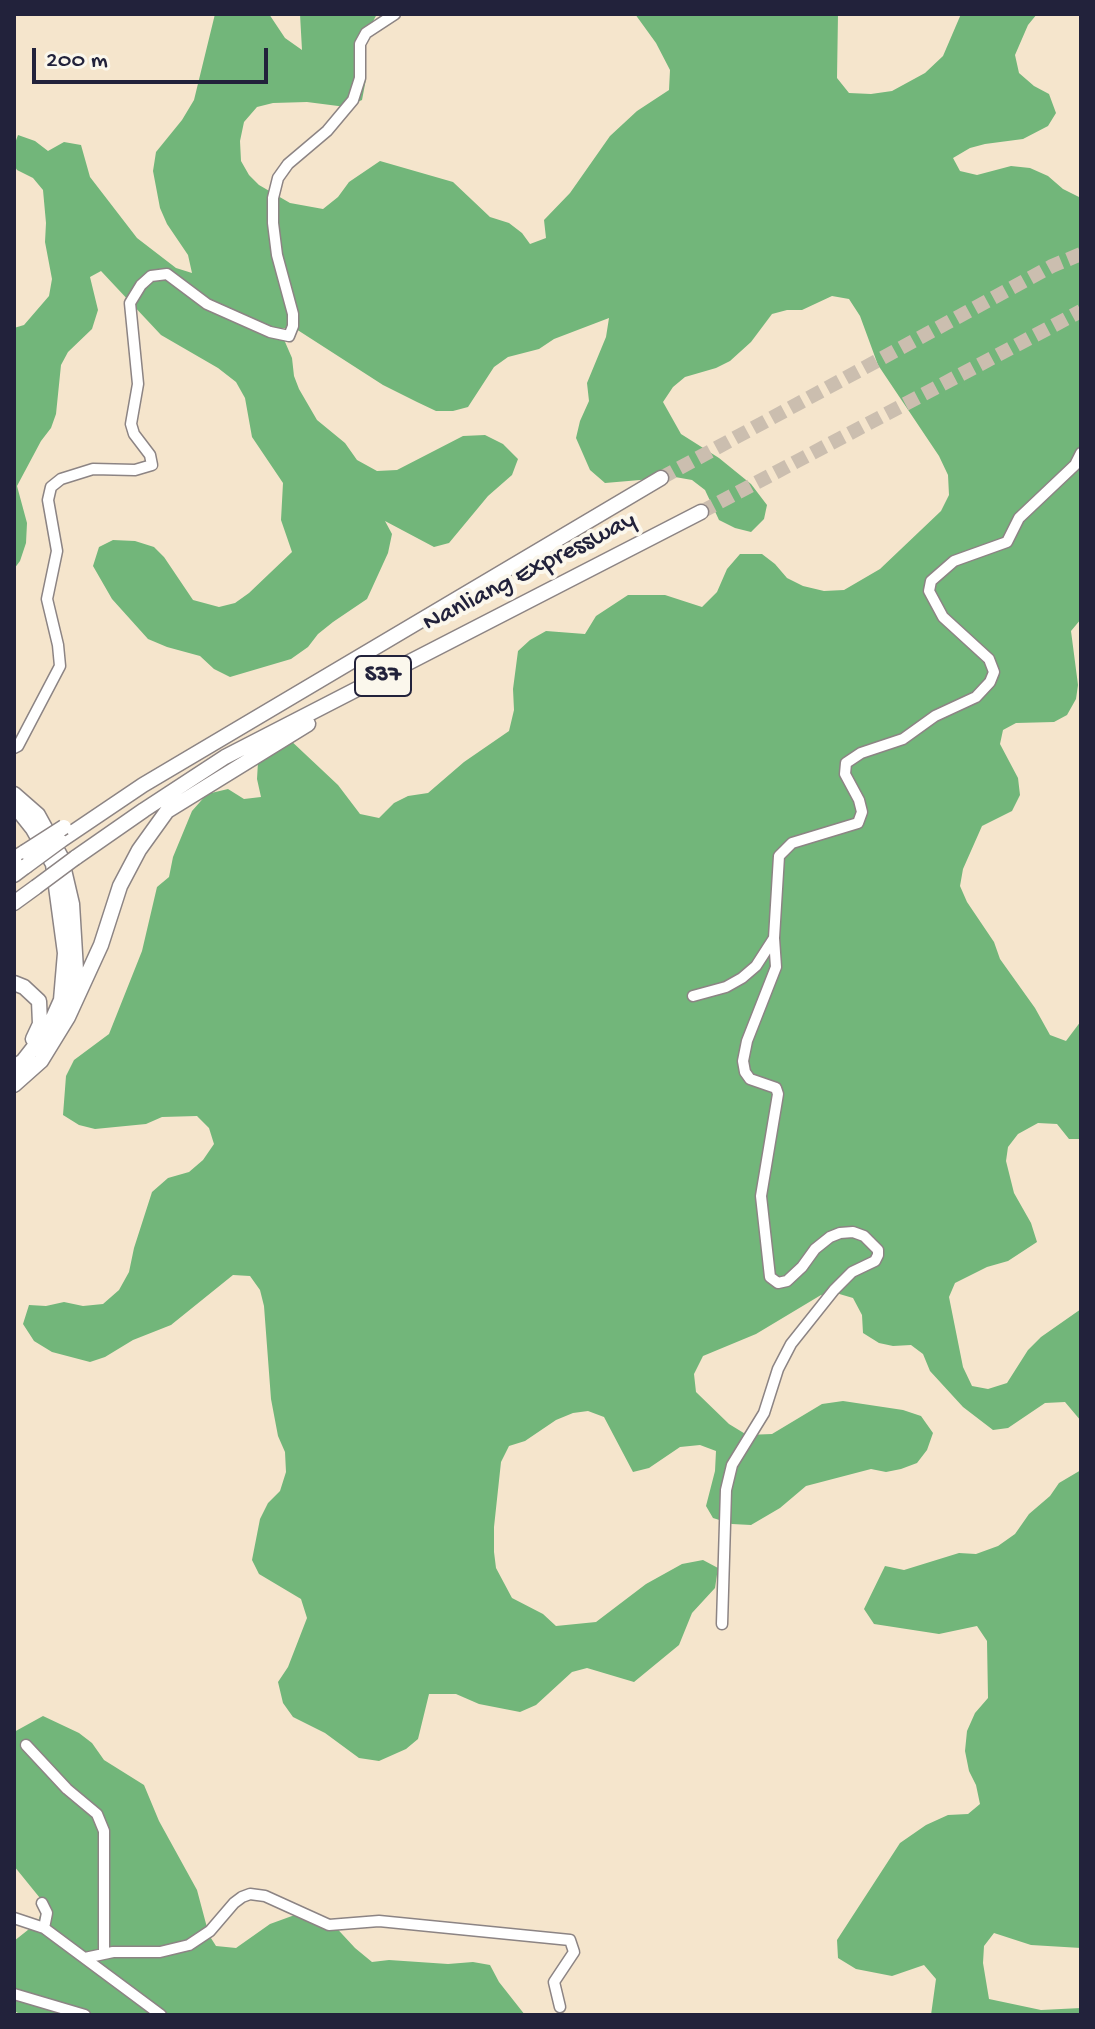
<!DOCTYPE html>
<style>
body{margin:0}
#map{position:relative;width:1095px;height:2029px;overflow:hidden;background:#f5e5cc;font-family:"Gochi Hand",sans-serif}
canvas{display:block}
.frame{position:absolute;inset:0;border:16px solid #22223b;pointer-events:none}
.scale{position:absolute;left:32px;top:48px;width:236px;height:36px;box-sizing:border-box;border:4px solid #22223b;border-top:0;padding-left:10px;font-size:24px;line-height:28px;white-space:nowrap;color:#22223b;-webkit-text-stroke:6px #fbf7ec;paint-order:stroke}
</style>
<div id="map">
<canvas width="1095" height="2029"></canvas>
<div class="frame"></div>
<div class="scale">200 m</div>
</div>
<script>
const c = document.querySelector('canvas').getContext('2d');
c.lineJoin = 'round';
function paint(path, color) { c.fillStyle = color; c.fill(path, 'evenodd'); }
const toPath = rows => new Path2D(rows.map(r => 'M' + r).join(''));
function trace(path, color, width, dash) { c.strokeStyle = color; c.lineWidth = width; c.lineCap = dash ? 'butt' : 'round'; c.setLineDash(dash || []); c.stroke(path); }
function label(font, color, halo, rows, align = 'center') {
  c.font = font + ' "Gochi Hand",sans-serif'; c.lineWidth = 8; c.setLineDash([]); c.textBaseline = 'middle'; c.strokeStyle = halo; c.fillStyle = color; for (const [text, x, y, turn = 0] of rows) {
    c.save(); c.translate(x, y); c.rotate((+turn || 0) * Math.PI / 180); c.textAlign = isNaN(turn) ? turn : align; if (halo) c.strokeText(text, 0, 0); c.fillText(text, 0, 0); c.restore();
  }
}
const forest = toPath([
 [215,14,269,14,285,38,302,50,300,14,377,14,365,36,363,55,366,79,362,100,346,107,307,102,273,103,257,107,244,122,240,141,241,161,249,175,259,185,290,203,323,209,338,197,349,182,380,161,453,182,490,217,509,223,522,233,530,244,546,238,544,220,570,193,610,136,637,111,669,90,670,70,656,43,635,14,838,14,837,78,849,93,871,94,892,91,925,73,943,56,961,14,1037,14,1028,25,1015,55,1019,73,1034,86,1049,94,1056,113,1048,126,1023,139,985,144,970,148,953,158,960,171,977,175,1011,166,1030,168,1048,176,1063,189,1081,198,1081,619,1071,631,1078,685,1076,699,1067,715,1054,722,1016,723,1003,730,1000,744,1018,778,1020,795,1012,811,982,826,963,869,960,886,967,902,994,942,1000,959,1035,1008,1050,1035,1066,1041,1081,1021,1081,1139,1069,1139,1057,1124,1038,1123,1018,1134,1008,1147,1006,1161,1014,1193,1031,1223,1037,1242,1008,1261,987,1267,955,1283,949,1297,963,1367,972,1386,988,1389,1007,1383,1028,1350,1041,1337,1081,1309,1081,1421,1065,1402,1045,1403,1008,1428,993,1430,963,1407,930,1371,923,1354,911,1345,893,1346,879,1343,863,1333,862,1315,853,1298,836,1293,821,1295,756,1334,703,1356,694,1374,696,1392,729,1424,747,1435,772,1434,822,1404,843,1401,903,1410,921,1416,933,1433,927,1450,917,1463,901,1469,886,1472,871,1469,806,1486,780,1508,751,1525,732,1524,713,1518,706,1506,715,1471,716,1451,700,1445,680,1447,649,1468,633,1472,604,1417,588,1411,573,1413,556,1420,525,1441,509,1446,501,1462,494,1527,494,1552,496,1568,512,1598,543,1614,556,1626,596,1622,646,1584,682,1564,703,1560,718,1568,715,1588,692,1613,679,1645,634,1682,587,1668,572,1672,536,1705,520,1712,479,1704,456,1694,429,1694,418,1739,406,1749,379,1761,359,1758,325,1733,293,1717,283,1703,278,1682,288,1667,307,1618,301,1599,259,1574,252,1560,260,1519,268,1503,280,1491,286,1472,285,1452,278,1436,271,1399,264,1306,260,1290,250,1276,233,1275,171,1325,133,1340,105,1357,90,1362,52,1352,34,1341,23,1324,29,1305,46,1306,64,1302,83,1306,103,1304,119,1290,129,1272,134,1248,152,1192,168,1178,189,1172,203,1160,214,1144,209,1128,197,1116,162,1117,146,1124,95,1129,79,1125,63,1115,66,1076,74,1060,109,1034,142,951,157,887,169,877,173,857,192,811,207,794,228,789,244,799,261,797,257,779,258,762,288,738,338,785,360,814,379,818,394,803,408,796,428,793,464,762,509,731,514,710,513,689,518,651,530,640,546,631,585,634,596,616,628,595,665,595,702,607,717,592,727,569,740,554,762,554,775,564,787,578,803,586,824,591,844,590,880,569,941,511,949,495,948,475,939,456,878,365,860,316,849,299,832,296,802,310,787,310,772,314,751,342,730,361,716,368,685,377,673,387,663,402,681,434,719,458,751,484,767,505,764,519,751,532,735,528,719,520,705,490,692,480,675,477,605,483,590,470,576,438,580,421,589,401,587,383,606,337,609,318,554,339,539,349,508,357,494,367,468,407,453,411,436,411,417,402,383,385,296,329,279,328,292,358,294,376,299,389,317,420,345,443,357,460,377,471,397,470,463,436,485,435,503,444,518,459,512,475,488,496,449,543,434,547,385,521,392,534,388,553,367,599,333,622,318,634,308,647,291,659,230,677,214,669,200,656,167,647,148,639,112,599,93,566,99,547,113,540,135,541,154,547,164,557,193,600,219,607,235,603,249,593,292,552,281,520,283,483,252,437,245,398,236,382,218,368,161,335,101,271,90,277,98,310,92,329,68,352,61,365,56,414,51,428,41,441,17,486,27,523,26,543,20,561,14,569,14,328,24,325,49,296,52,279,45,242,46,223,43,190,33,178,17,170,14,165,14,146,18,135,35,141,48,151,64,142,81,145,90,177,137,238,176,268,192,273,188,255,167,224,160,208,153,171,156,152,182,120,194,100],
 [1081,1470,1081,1948,1031,1945,994,1933,984,1946,983,1963,989,1999,1041,2010,1081,2008,1081,2015,931,2015,936,1979,924,1965,892,1976,856,1969,838,1958,837,1940,900,1843,926,1825,948,1815,968,1814,980,1804,976,1785,969,1771,965,1751,967,1731,975,1713,988,1698,987,1641,977,1626,939,1634,874,1624,864,1609,885,1566,904,1570,959,1553,976,1554,998,1546,1015,1534,1029,1514,1050,1496,1059,1483],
 [43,1716,79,1733,92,1743,104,1760,144,1785,159,1821,197,1890,209,1935,216,1946,236,1948,270,1924,292,1916,309,1915,330,1921,355,1948,372,1962,389,1960,448,1964,473,1962,490,1965,499,1982,525,2015,22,2015,14,2011,14,1941,38,1922,44,1903,14,1866,14,1732]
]);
const highwayTunnel = toPath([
 [661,478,1052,266,1081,254],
 [701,512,1081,311]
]);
const minor = toPath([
 [14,748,18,746,60,666,58,645,47,599,57,551,48,500,51,487,61,479,93,469,135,470,152,465,150,455,134,434,131,424,138,384,130,303,141,285,151,276,167,274,207,304,270,332,289,336,293,326,293,314,277,255,273,223,273,198,278,178,288,164,327,131,353,100,360,78,360,44,366,33,395,14],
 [693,996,726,987,742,978,756,966,774,938],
 [722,1624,726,1490,732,1465,764,1413,778,1369,791,1344,834,1290,852,1272,875,1261,878,1255,878,1250,864,1236,853,1232,840,1233,830,1237,815,1249,802,1267,787,1281,778,1283,770,1277,761,1196,778,1094,776,1088,750,1079,745,1072,743,1061,747,1041,776,967,774,938,779,856,792,843,858,823,862,812,859,800,845,774,846,763,861,753,903,739,935,716,976,697,990,682,994,672,989,659,943,617,929,591,931,581,954,561,1007,542,1019,518,1075,465,1081,453],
 [26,1745,67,1789,97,1814,104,1831,104,1954],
 [42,1903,47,1913,44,1928],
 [14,1918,44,1928,161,2015],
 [85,1958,113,1952,160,1952,189,1945,210,1931,234,1903,242,1897,250,1894,265,1896,329,1925,379,1921,570,1940,574,1952,554,1982,560,2007],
 [14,1994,85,2015]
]);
const highway = toPath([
 [14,794,38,815,61,857,72,904,76,970,68,1017,41,1061,14,1085],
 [14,805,33,829,53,864,65,953,61,1000,48,1029,23,1061,14,1067],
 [60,841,143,785,661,478],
 [75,858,144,810,225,757,701,512],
 [14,859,25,852],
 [14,875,26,866],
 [14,903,36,887],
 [14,983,24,987,39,1001,40,1024,33,1039],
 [68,1017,101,945,120,886,139,850,167,811,308,724]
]);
const highwayBridge = toPath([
 [25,852,64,827],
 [26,866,60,841],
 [36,887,75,858]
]);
const shields = [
 [383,676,56]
];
const shieldNames = [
 ["S37",383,676]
];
const streetNames = [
 ["Nanliang Expressway",530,573,-27]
];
paint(forest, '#72b67a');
trace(highwayTunnel, '#cbbeaf', 14, [14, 7]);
trace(minor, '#8c8484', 13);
trace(highway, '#8c8484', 17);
trace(minor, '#fff', 10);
trace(highway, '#fff', 14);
trace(highwayBridge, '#8c8484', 17, []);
trace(highwayBridge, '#fff', 14);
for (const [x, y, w] of shields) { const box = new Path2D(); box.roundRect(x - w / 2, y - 20, w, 40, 6); c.fillStyle = '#fbf7ec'; c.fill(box); trace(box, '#22223b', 2); }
label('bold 24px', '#22223b', null, shieldNames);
label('26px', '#22223b', '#fbf7ec', streetNames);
</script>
